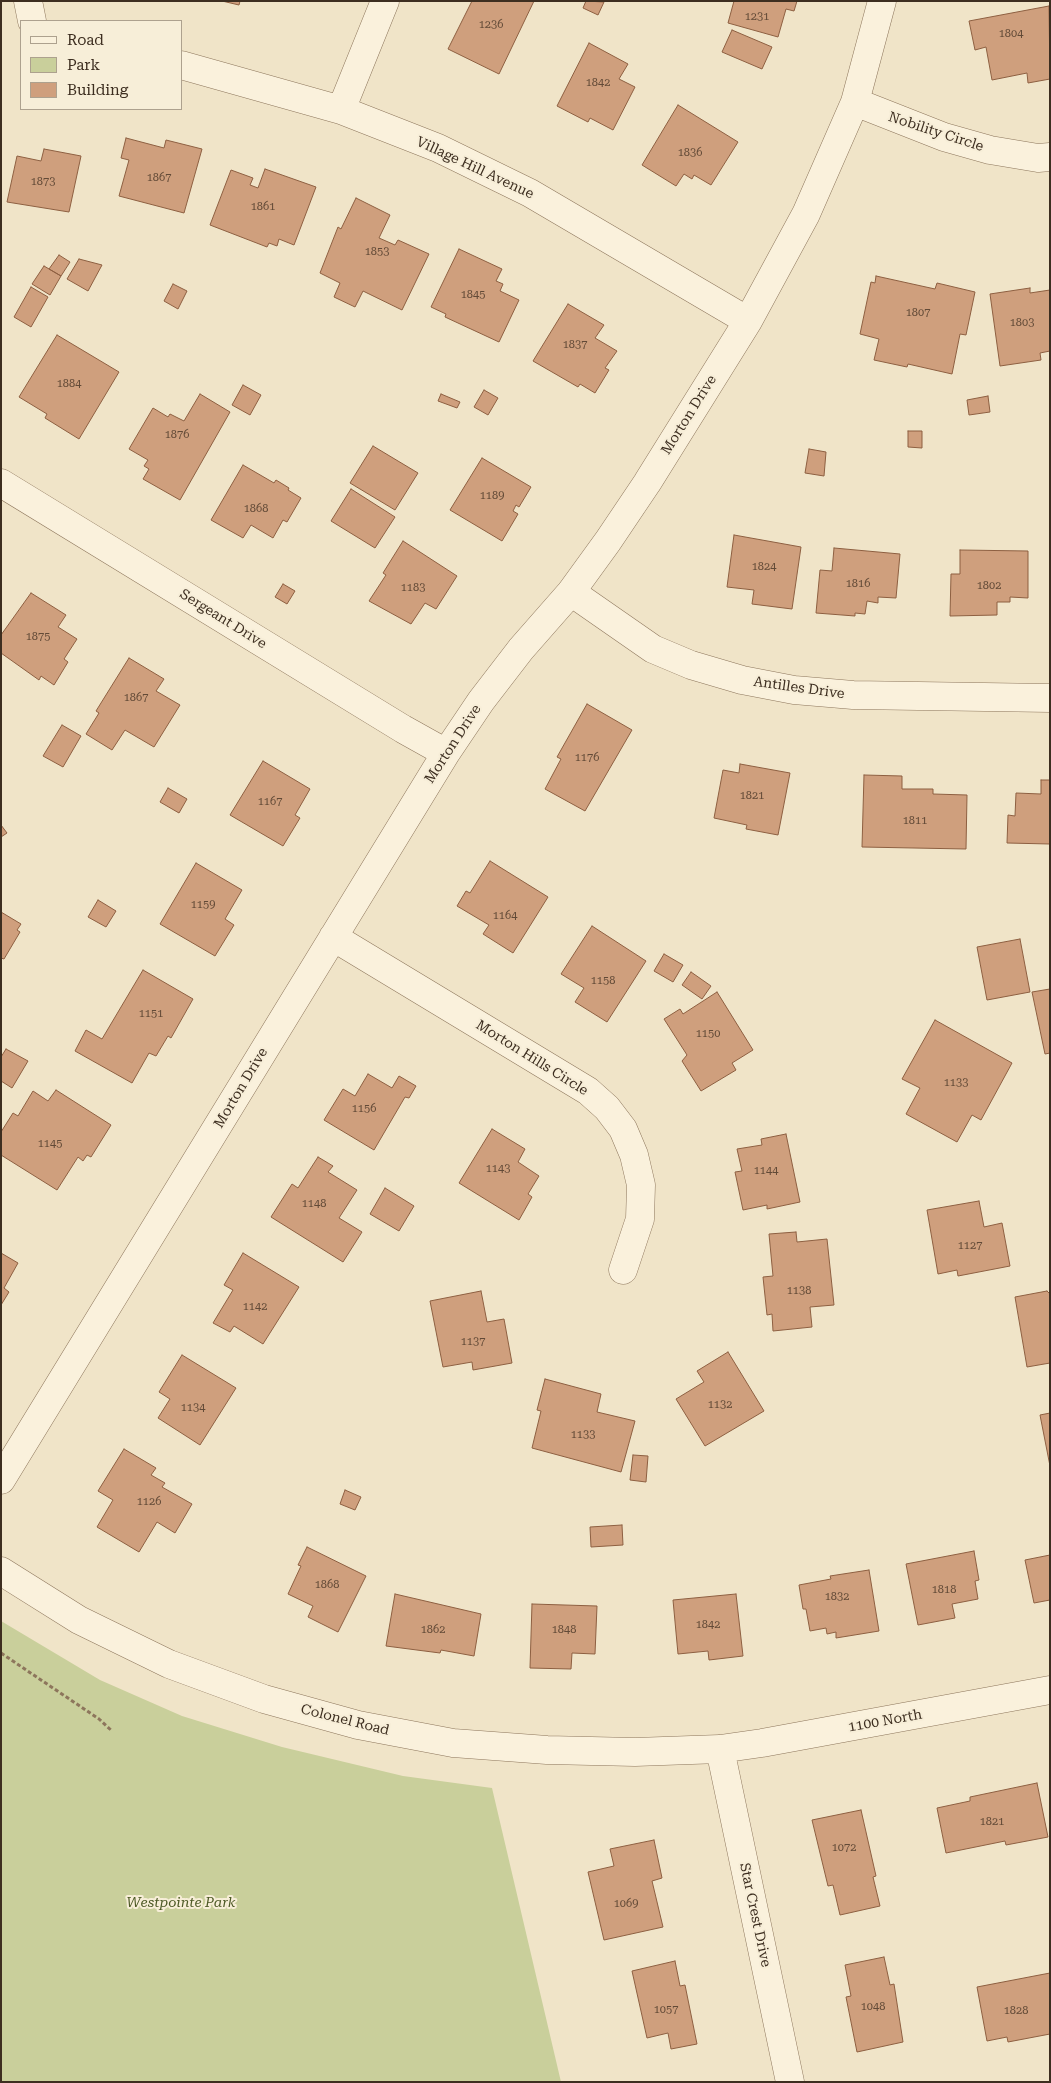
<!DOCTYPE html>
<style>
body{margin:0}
#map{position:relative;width:1051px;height:2083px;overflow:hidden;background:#f0e4c8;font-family:"Roboto Serif",serif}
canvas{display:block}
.frame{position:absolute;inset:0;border:2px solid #3d2e20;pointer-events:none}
.legend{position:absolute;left:20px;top:20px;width:162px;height:90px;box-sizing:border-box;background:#f7eed8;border:1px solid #ada18e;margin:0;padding:6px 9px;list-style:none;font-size:15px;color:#3d2e20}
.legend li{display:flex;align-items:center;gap:10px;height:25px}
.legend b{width:25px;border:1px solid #ada18e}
</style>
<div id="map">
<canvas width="1051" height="2083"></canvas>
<div class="frame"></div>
<ul class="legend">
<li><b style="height:6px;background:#faf1dc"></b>Road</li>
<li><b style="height:14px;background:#c9cf9b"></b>Park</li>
<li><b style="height:14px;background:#cf9f7d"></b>Building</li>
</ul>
</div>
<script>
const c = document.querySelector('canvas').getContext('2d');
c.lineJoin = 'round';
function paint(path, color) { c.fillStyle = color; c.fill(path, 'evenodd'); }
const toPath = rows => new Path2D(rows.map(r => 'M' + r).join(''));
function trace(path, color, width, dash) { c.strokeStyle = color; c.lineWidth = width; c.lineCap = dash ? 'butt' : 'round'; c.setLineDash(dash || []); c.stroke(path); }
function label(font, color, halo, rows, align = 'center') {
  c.font = font + ' "Roboto Serif",serif'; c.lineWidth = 4; c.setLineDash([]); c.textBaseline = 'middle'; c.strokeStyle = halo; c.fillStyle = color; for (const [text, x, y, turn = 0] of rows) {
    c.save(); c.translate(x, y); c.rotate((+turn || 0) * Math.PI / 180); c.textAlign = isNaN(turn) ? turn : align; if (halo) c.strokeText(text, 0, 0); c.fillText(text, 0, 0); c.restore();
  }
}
const green = toPath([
 [1,1621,100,1680,182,1716,282,1747,403,1776,492,1788,561,2082,1,2082]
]);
const building = toPath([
 [222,1,240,1,239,5,222,1],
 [472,1,534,1,499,74,448,49,472,1],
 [586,1,604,2,598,15,583,8,586,1],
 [734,1,797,1,794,11,786,9,778,37,728,23,734,1],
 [1049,6,1050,79,1028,83,1027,73,992,80,986,47,975,50,969,21,1049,6],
 [732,30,772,47,762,69,722,52,732,30],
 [589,43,628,64,619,79,635,87,613,130,590,118,588,122,557,106,589,43],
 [678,105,738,142,711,185,694,175,692,179,684,174,676,186,642,165,678,105],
 [126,138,164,148,166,140,202,149,184,213,119,196,129,160,121,158,126,138],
 [44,149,81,156,69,212,7,202,17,156,41,161,44,149],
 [265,169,316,187,294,245,279,239,277,246,269,243,267,247,210,225,231,170,253,178,250,185,258,188,265,169],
 [356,198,390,215,379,238,395,245,398,240,429,254,402,310,363,291,355,307,334,297,340,283,320,273,338,227,341,229,356,198],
 [459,249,502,269,496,281,503,284,500,291,519,300,499,342,445,317,446,314,431,307,459,249],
 [59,255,70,262,61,276,49,269,59,255],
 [79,259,102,265,88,291,67,279,79,259],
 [44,266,61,276,50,295,32,284,44,266],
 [876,276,935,289,937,283,975,292,966,335,960,334,952,374,908,364,907,367,874,360,879,339,860,334,871,282,875,283,876,276],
 [173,284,187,291,178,309,164,301,173,284],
 [31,287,48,297,31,327,14,317,31,287],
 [1030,288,1030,293,1050,290,1050,351,1040,353,1041,360,1000,366,990,294,1030,288],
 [568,304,604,325,595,338,617,351,605,368,609,370,595,393,580,384,578,387,533,361,568,304],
 [57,335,119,372,79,439,45,418,47,414,19,397,57,335],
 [243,385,261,395,250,415,232,405,243,385],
 [484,390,498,398,488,415,474,407,484,390],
 [200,394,230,412,180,500,143,479,149,469,144,466,148,460,129,449,153,408,168,417,170,414,184,421,200,394],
 [441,394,460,402,457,408,438,401,441,394],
 [988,396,990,412,969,415,967,400,988,396],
 [908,431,922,431,922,448,908,447,908,431],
 [373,446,418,473,395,510,350,483,373,446],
 [809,449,826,452,824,476,805,473,809,449],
 [482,458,531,487,519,507,516,505,513,511,518,514,502,541,450,510,482,458],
 [243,465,274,483,276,480,289,488,288,490,301,498,287,522,283,520,273,538,251,525,243,538,211,520,243,465],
 [351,489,395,517,375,548,331,521,351,489],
 [734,535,801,547,792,609,752,604,754,590,727,587,734,535],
 [403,541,457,576,436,609,425,603,411,624,369,601,386,575,383,573,403,541],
 [834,548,900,554,896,598,878,597,878,603,867,601,865,614,855,613,855,616,816,613,820,570,832,571,834,548],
 [960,550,1028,551,1028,598,1010,597,1010,602,997,602,997,615,950,616,951,574,960,574,960,550],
 [283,584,295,591,287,604,275,597,283,584],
 [31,593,66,615,58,627,77,639,64,659,68,662,54,685,41,676,39,680,1,653,1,635,31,593],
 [129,658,164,679,156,691,180,705,154,747,125,730,112,750,86,734,99,713,96,711,129,658],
 [587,704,632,730,585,811,545,789,561,759,557,757,587,704],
 [62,725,81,736,63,767,43,756,62,725],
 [263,761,310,789,295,815,300,818,283,846,230,815,263,761],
 [740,764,790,773,778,835,746,829,747,825,714,818,723,770,739,773,740,764],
 [864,775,902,776,902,789,933,789,933,794,967,795,966,849,862,847,864,775],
 [1041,780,1050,780,1050,844,1007,843,1008,815,1015,816,1016,793,1041,794,1041,780],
 [168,788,187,799,179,813,160,802,168,788],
 [1,825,7,833,1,837,1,825],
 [490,861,548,897,513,953,483,934,489,925,457,906,466,891,470,893,490,861],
 [196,863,242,890,225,919,234,925,215,956,160,924,196,863],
 [98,900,116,911,106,927,88,917,98,900],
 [1,912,21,924,17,930,20,932,4,959,1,958,1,912],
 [592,926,646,961,607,1022,575,1002,584,988,561,974,592,926],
 [1020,939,1030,992,987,1000,977,947,1020,939],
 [664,954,683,965,673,982,654,971,664,954],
 [143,970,193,999,171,1038,168,1036,156,1056,149,1053,132,1083,75,1051,86,1030,102,1039,143,970],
 [691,972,711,986,702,999,682,985,691,972],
 [1050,989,1050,1053,1045,1054,1032,992,1050,989],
 [717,992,753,1050,732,1063,736,1070,701,1091,682,1061,687,1055,664,1019,680,1009,683,1014,717,992],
 [935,1020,1012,1063,981,1120,972,1115,957,1142,906,1114,920,1088,902,1079,935,1020],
 [6,1049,28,1061,12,1088,1,1081,1,1057,6,1049],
 [368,1074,392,1088,399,1076,416,1086,409,1098,405,1097,374,1150,324,1120,343,1089,355,1096,368,1074],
 [56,1090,111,1125,91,1157,87,1155,83,1161,78,1157,57,1190,1,1155,1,1132,13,1113,18,1116,33,1091,48,1101,56,1090],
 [492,1129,525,1149,518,1162,539,1176,528,1194,532,1197,519,1220,459,1183,492,1129],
 [786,1134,800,1202,767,1209,767,1205,743,1210,735,1172,742,1171,737,1149,762,1145,761,1139,786,1134],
 [318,1157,333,1166,328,1172,357,1190,339,1218,362,1232,343,1262,271,1217,292,1184,298,1188,318,1157],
 [385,1188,414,1206,399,1231,370,1214,385,1188],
 [979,1201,984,1227,1002,1223,1010,1266,958,1276,957,1270,938,1274,927,1210,979,1201],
 [796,1232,797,1242,827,1239,834,1305,810,1307,812,1327,773,1331,772,1314,767,1315,763,1277,773,1276,769,1234,796,1232],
 [1,1253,18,1263,4,1288,9,1292,1,1305,1,1253],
 [243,1253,299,1287,263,1344,234,1326,230,1332,213,1323,233,1290,224,1285,243,1253],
 [481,1291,487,1322,504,1319,512,1363,473,1370,472,1362,443,1367,430,1301,481,1291],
 [1047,1291,1050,1294,1050,1363,1027,1367,1015,1297,1047,1291],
 [728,1352,764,1411,705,1446,676,1399,704,1382,697,1371,728,1352],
 [182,1355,236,1388,200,1445,158,1418,170,1399,159,1392,182,1355],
 [545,1379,601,1394,597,1412,635,1421,621,1472,532,1448,541,1411,537,1410,545,1379],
 [1050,1413,1050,1466,1040,1415,1050,1413],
 [124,1449,156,1468,151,1475,165,1483,162,1487,192,1504,175,1533,157,1522,139,1552,97,1527,113,1500,98,1491,124,1449],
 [633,1455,648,1456,646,1482,630,1480,633,1455],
 [345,1490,361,1497,355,1510,340,1504,345,1490],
 [622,1525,623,1545,591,1547,590,1527,622,1525],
 [307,1547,366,1576,338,1632,308,1617,313,1606,288,1594,301,1566,298,1565,307,1547],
 [974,1551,979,1580,975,1581,978,1599,952,1604,955,1618,918,1625,906,1564,974,1551],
 [1050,1555,1050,1600,1034,1603,1025,1560,1050,1555],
 [869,1570,879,1631,836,1638,836,1632,827,1634,826,1628,810,1631,806,1609,803,1609,799,1585,831,1579,830,1576,869,1570],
 [395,1594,481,1614,474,1656,441,1650,440,1653,386,1646,395,1594],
 [736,1594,743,1656,709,1660,708,1651,678,1654,673,1600,736,1594],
 [532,1604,597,1606,595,1654,572,1653,571,1669,530,1668,532,1604],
 [1037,1783,1048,1837,1006,1845,1005,1841,946,1853,937,1808,970,1801,970,1797,1037,1783],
 [861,1810,876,1876,873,1877,880,1906,840,1915,833,1885,828,1886,812,1820,861,1810],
 [654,1840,662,1878,652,1881,663,1927,604,1940,588,1872,614,1866,610,1849,654,1840],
 [884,1957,890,1985,894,1984,903,2042,857,2052,846,1997,851,1996,845,1965,884,1957],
 [675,1961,680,1986,685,1985,697,2044,671,2049,668,2033,647,2038,632,1971,675,1961],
 [1050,1973,1050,2034,1008,2042,1007,2037,987,2041,977,1987,1050,1973]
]);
const path = toPath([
 [1,1653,99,1719,112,1731]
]);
const street = toPath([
 [28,1,32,21],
 [181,65,341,110,438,148,530,193,748,321],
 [855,102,944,137,990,150,1038,158,1050,157],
 [341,110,385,1],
 [1,483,403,729,446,753],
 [571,592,653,649,691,665,742,680,794,690,853,695,1050,698],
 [333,937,588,1091,607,1108,623,1129,634,1155,641,1185,640,1219,623,1270],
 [1,1480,446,753,481,701,521,649,571,592,608,541,647,483,748,321,806,214,855,102,882,1],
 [1,1571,79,1620,169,1664,264,1699,358,1725,453,1743,547,1750,635,1752,720,1749,762,1743,1050,1690],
 [720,1749,790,2082]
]);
const numberNames = [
 ["1231",757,17],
 ["1236",491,25],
 ["1804",1011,34],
 ["1842",598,83],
 ["1836",690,153],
 ["1867",159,178],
 ["1873",43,182],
 ["1861",263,207],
 ["1853",377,252],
 ["1845",473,295],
 ["1807",918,313],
 ["1803",1022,323],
 ["1837",575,345],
 ["1884",69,384],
 ["1876",177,435],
 ["1189",492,496],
 ["1868",256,509],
 ["1824",764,567],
 ["1816",858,584],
 ["1802",989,586],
 ["1183",413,588],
 ["1875",38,637],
 ["1867",136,698],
 ["1176",587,758],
 ["1821",752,796],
 ["1167",270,802],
 ["1811",915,821],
 ["1159",203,905],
 ["1164",505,916],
 ["1158",603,981],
 ["1151",151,1014],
 ["1150",708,1034],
 ["1133",956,1083],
 ["1156",364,1109],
 ["1145",50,1144],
 ["1143",498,1169],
 ["1144",766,1171],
 ["1148",314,1204],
 ["1127",970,1246],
 ["1138",799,1291],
 ["1142",255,1307],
 ["1137",473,1342],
 ["1132",720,1405],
 ["1134",193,1408],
 ["1133",583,1435],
 ["1126",149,1502],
 ["1868",327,1585],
 ["1818",944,1590],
 ["1832",837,1597],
 ["1842",708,1625],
 ["1862",433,1630],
 ["1848",564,1630],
 ["1821",992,1822],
 ["1072",844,1848],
 ["1069",626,1904],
 ["1048",873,2007],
 ["1057",666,2010],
 ["1828",1016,2011]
];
const streetNames = [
 ["Nobility Circle",936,132,18],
 ["Village Hill Avenue",475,168,25],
 ["Morton Drive",689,415,-58],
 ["Sergeant Drive",223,619,32],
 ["Antilles Drive",799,688,8],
 ["Morton Drive",453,744,-57],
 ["Morton Hills Circle",532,1058,32],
 ["Morton Drive",241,1088,-59],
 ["Colonel Road",345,1720,14],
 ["1100 North",885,1721,-10],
 ["Star Crest Drive",755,1915,78]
];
const parkNames = [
 ["Westpointe Park",181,1903]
];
paint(green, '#c9cf9b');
paint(building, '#cf9f7d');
trace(building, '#8d5f41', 1);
trace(street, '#8d765c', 29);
trace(path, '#8d765c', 3, [4, 2.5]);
trace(street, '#faf1dc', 28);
label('11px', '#624a37', null, numberNames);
label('14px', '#3d2e20', '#f7eed8', streetNames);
label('italic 14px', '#4d5a26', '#f7eed8', parkNames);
</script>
